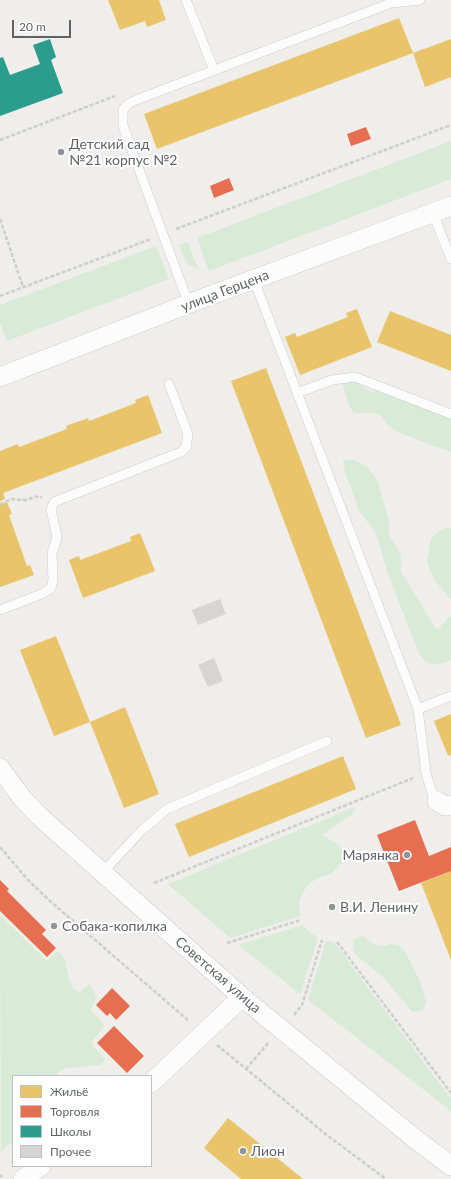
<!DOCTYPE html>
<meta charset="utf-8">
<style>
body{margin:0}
#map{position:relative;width:451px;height:1179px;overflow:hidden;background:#efeeea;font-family:Lato,sans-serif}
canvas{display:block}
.legend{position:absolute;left:12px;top:1075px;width:140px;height:92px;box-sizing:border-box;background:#fff;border:1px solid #bfc1c3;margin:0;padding:5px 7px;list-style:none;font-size:12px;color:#5f6368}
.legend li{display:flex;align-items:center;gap:8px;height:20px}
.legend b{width:20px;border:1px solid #bfc1c3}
.scale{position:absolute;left:12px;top:20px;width:59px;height:18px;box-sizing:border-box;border:2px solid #5f6368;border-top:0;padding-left:5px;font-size:12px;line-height:14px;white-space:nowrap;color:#5f6368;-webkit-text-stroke:3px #fff;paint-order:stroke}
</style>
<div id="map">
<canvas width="451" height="1179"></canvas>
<ul class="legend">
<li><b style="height:11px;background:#e9c46a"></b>Жильё</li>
<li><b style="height:11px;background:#e76f51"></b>Торговля</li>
<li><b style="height:11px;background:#2a9d8f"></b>Школы</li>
<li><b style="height:11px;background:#d6d5d3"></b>Прочее</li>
</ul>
<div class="scale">20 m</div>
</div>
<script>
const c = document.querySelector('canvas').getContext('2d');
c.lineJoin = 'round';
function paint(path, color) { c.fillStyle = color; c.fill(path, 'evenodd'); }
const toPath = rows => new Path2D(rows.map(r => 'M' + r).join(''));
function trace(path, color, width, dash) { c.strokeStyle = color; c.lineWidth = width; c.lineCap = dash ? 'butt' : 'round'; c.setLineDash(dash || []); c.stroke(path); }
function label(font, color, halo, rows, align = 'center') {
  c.font = font + ' Lato,sans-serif'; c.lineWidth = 4; c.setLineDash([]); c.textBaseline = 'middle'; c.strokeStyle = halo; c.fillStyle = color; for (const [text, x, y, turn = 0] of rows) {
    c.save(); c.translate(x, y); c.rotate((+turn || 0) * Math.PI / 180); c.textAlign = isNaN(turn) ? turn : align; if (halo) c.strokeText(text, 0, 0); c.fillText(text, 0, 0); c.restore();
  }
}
const green = toPath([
 [451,141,451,179,209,271,197,238],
 [188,242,198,269,188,264,183,256,179,245],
 [156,246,169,279,7,341,0,323,0,305],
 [350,380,356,382,371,392,380,391,451,417,451,452,397,432,388,425,382,417,375,413,354,413,350,407,342,384],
 [343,460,355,460,367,467,377,480,389,521,389,535,401,554,401,572,437,630,451,615,451,660,436,665,427,662,419,654,388,574,376,533,359,511,345,472],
 [446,528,451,528,451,600,436,582,430,571,427,560,431,539,438,532],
 [355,807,354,813,322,835,339,845,343,851,343,858,341,864,331,874,320,877,310,883,303,892,299,903,300,916,230,938,168,884],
 [0,915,47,961,58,951,65,960,69,980,74,989,80,992,90,984,96,997,91,1010,104,1024,102,1030,92,1041,93,1046,105,1059,101,1065,67,1068,59,1071,57,1076,13,1076,13,1141,1,1152],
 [303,925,307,930,318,938,300,994,238,945],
 [363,936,376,946,384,946,390,944,398,945,405,951,419,979,426,1002,424,1008,420,1011,413,1012,409,1008,385,979,354,953,353,941,357,937],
 [326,941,334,942,451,1099,451,1111,308,1000]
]);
const homes = toPath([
 [108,0,159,0,166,20,147,27,145,21,120,30],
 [399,18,413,53,157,149,144,114],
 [451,39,451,77,425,87,413,53],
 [357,309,372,347,300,375,285,337,295,333,297,337,348,317,346,313],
 [390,311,451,335,451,371,377,342],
 [266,368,401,725,366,738,231,381],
 [148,395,162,433,3,493,5,499,0,501,0,451,18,444,19,447,67,429,66,426,88,418,89,421,136,403,135,400],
 [7,502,12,514,9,515,27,566,30,565,34,575,0,587,0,505],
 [140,533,155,571,83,598,69,560,79,556,80,560,131,541,130,537],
 [56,636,90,722,54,736,20,650],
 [125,707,159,794,124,808,90,722],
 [451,714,451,754,448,756,434,721],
 [343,756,356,789,189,857,175,824],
 [451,871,451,960,421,883],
 [228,1118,254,1139,303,1179,241,1179,204,1148]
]);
const shops = toPath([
 [366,127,371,139,351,146,347,134],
 [229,178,234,190,214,198,210,186],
 [415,820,429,856,451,847,451,871,399,891,377,835],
 [0,880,9,889,7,891,46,930,42,934,56,948,47,957,0,911],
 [112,988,130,1006,116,1020,110,1013,107,1016,96,1005],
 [114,1026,144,1056,127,1073,97,1043]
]);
const schools = toPath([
 [50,39,56,57,51,60,63,93,0,116,0,58,3,57,10,75,40,64,33,45]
]);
const building = toPath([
 [220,599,226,614,198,625,192,610],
 [214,658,223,681,208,687,198,665]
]);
const path = toPath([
 [0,140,115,96],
 [0,219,23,287],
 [176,229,451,125],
 [0,296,151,239],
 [0,504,12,499,25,500,39,496,42,498],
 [0,847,29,881,51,902,189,1021],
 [154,883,413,778],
 [337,942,451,1093],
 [227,943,301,920],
 [294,1015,302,1005,322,940],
 [217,1045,328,1136,386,1179],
 [246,1069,269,1042],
 [0,1175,2,1177]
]);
const lane = toPath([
 [186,0,214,70],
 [433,213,451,259],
 [254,280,418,709],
 [189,305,123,126,123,110,128,104,136,100,391,3,420,0],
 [297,393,332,380,355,377,451,414],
 [0,610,44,593,51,588,53,580,52,553,57,538,51,509,54,502,181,452,186,447,188,434,169,384],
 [437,801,432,793,426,773,418,709,451,696],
 [102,873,141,831,167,809,327,741]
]);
const street = toPath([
 [0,377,201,299,451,206],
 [0,768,22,798,39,816,242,997,414,1138,451,1166],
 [437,801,445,806,451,805],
 [151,1083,242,997],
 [23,1179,41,1166]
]);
const markers = [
 [61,152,4,"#919496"],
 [407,855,4,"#919496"],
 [332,907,4,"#919496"],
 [54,926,4,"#919496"],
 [243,1151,4,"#919496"]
];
const poiNames = [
 ["Детский сад",69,144],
 ["№21 корпус №2",69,160],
 ["Марянка",399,855,"right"],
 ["В.И. Ленину",340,907],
 ["Собака-копилка",62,926],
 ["Лион",251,1151]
];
const streetNames = [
 ["улица Герцена",225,291,-21],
 ["Советская улица",218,975,41]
];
paint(green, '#d8ebd6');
paint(homes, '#e9c46a');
paint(shops, '#e76f51');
paint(schools, '#2a9d8f');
paint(building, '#d6d5d3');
trace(lane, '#cbcccc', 10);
trace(street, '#cbcccc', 20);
trace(path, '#cacfcc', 2.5, [4, 2]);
trace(lane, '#fdfcfc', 9);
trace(street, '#fdfcfc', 19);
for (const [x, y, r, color] of markers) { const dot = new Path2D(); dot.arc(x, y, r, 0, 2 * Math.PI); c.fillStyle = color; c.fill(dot); trace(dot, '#fff', 1.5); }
label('14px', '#5f6368', '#fff', poiNames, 'left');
label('14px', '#5f6368', '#fff', streetNames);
</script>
